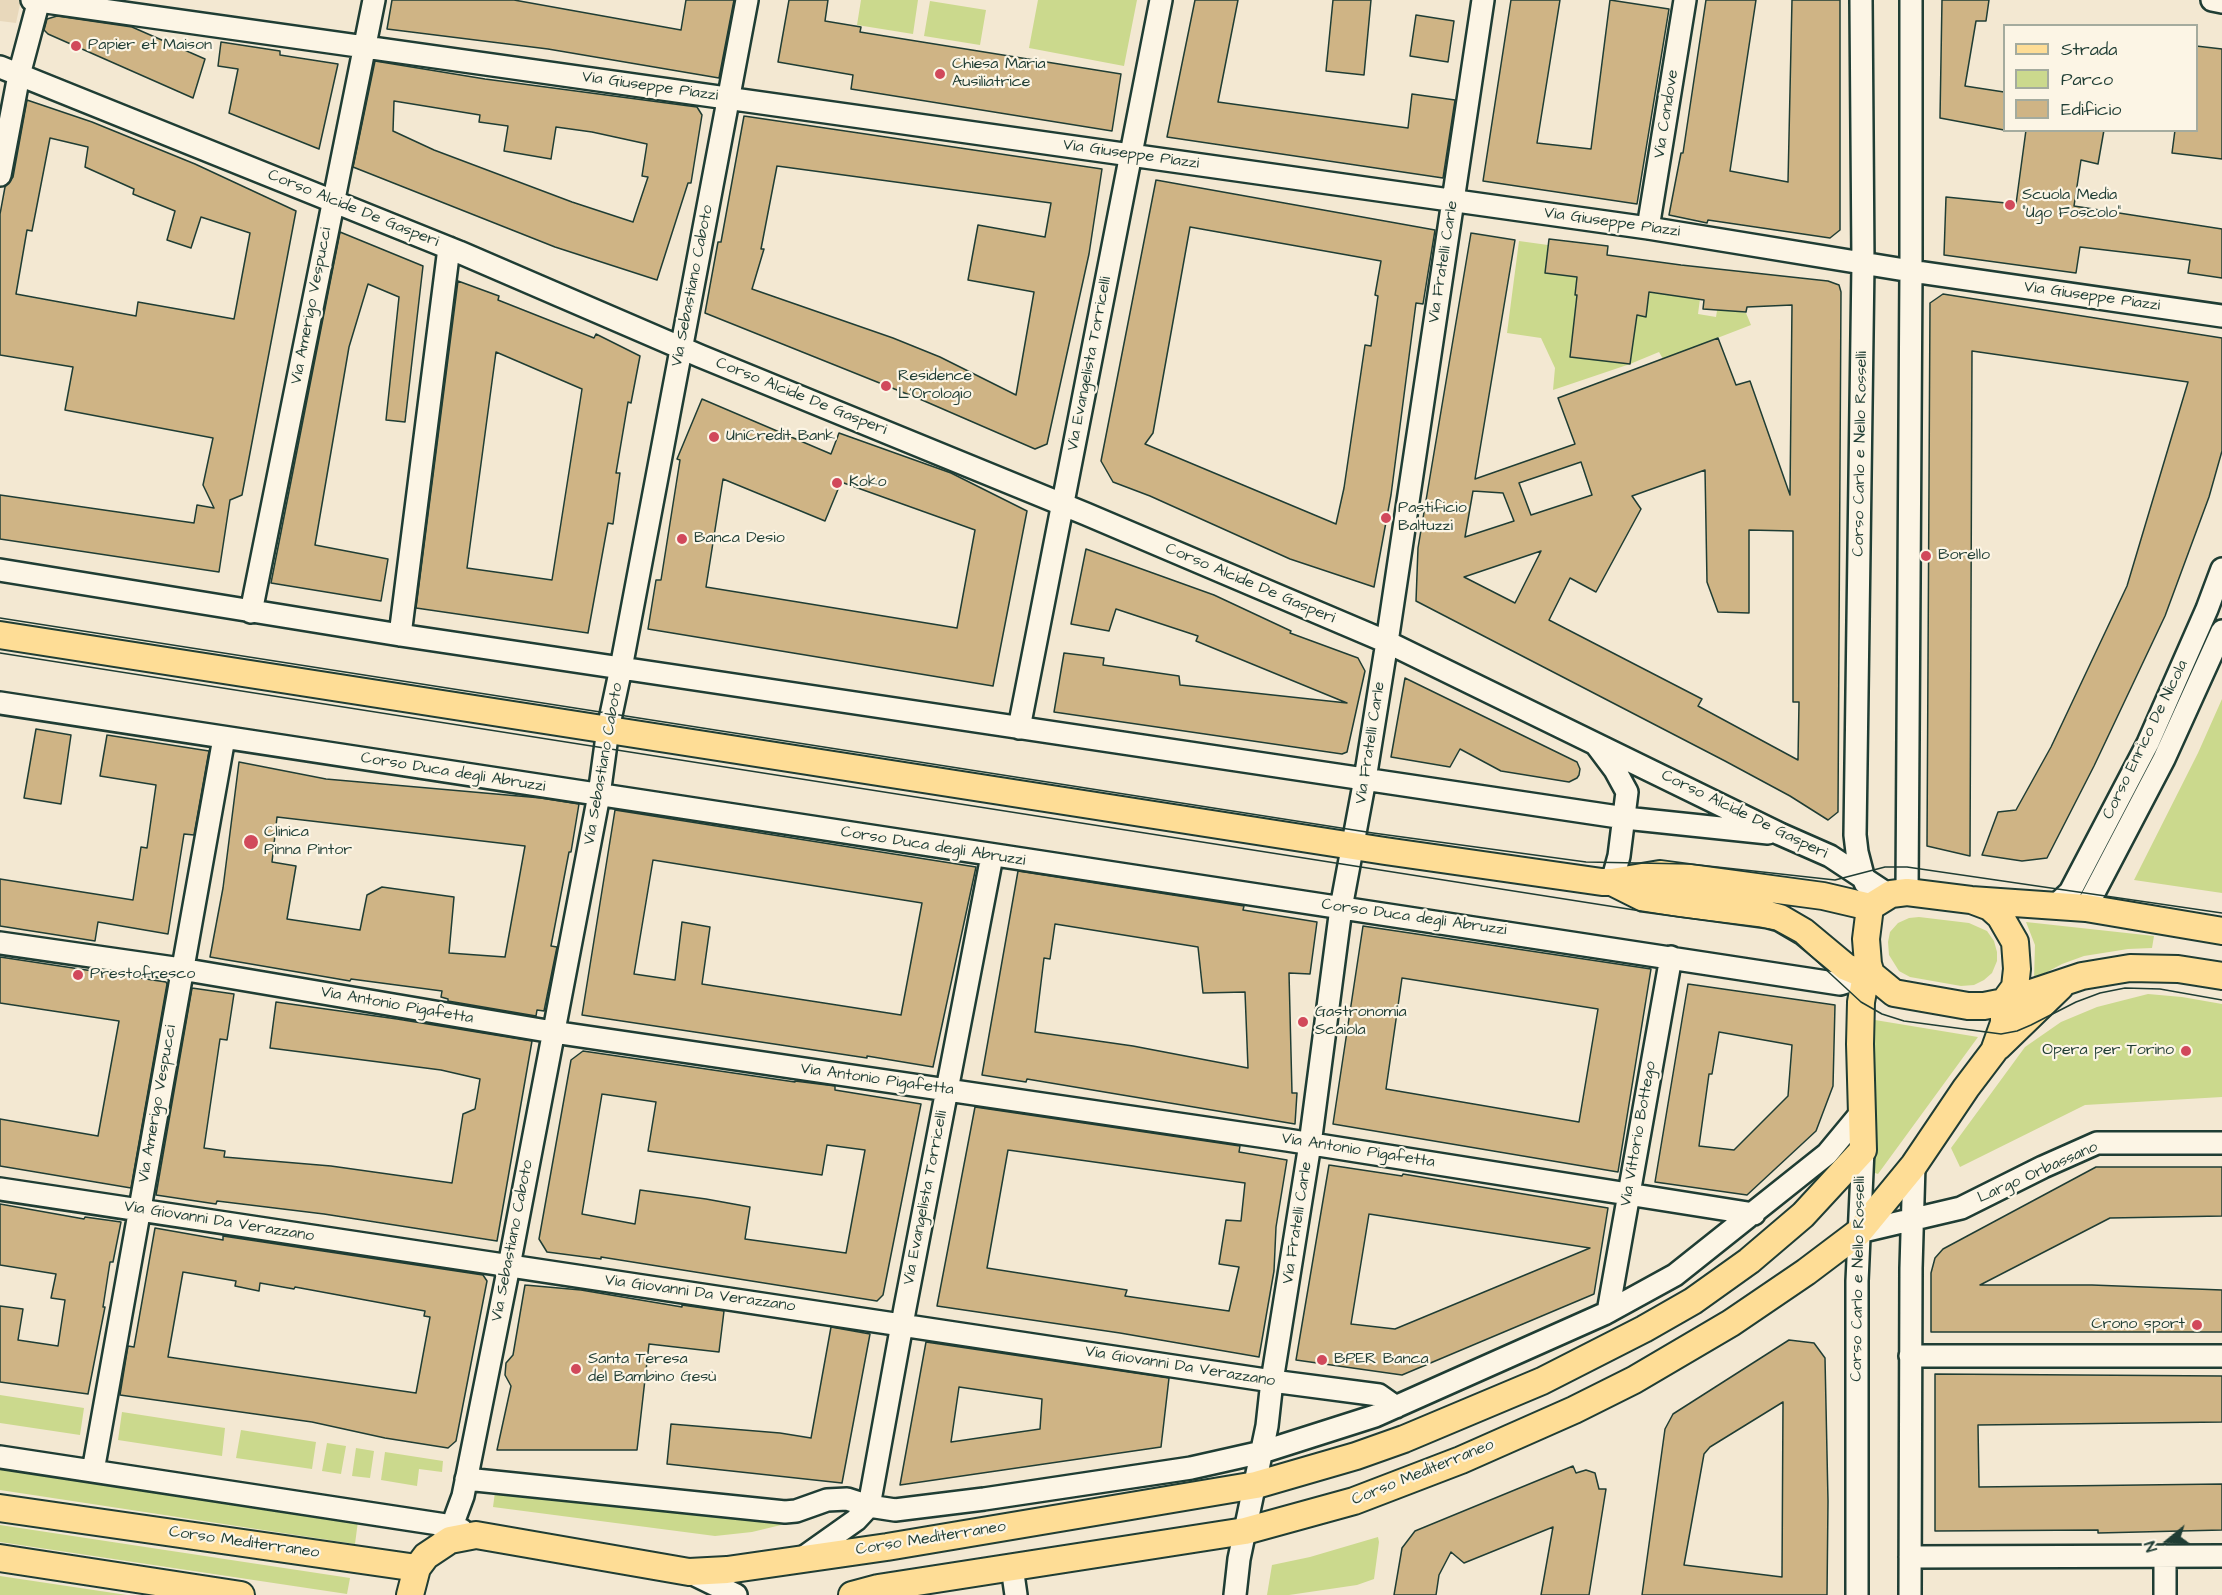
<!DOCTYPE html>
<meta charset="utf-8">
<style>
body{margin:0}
#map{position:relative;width:2222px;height:1595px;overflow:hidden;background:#f3e8d2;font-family:"Architects Daughter",sans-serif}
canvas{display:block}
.legend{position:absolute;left:2003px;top:24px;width:195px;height:108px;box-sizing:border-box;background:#fcf5e5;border:2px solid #a4ab9e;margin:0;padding:8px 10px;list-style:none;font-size:18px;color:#1f3d34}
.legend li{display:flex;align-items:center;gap:12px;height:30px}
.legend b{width:30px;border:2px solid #a4ab9e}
.north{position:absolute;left:2138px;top:1511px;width:60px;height:60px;-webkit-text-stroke:4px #fcf5e5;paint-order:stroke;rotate:252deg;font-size:16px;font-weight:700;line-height:24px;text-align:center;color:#1f3d34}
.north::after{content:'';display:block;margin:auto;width:21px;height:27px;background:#1f3d34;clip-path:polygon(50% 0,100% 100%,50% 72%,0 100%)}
</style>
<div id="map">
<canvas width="2222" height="1595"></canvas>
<ul class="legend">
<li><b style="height:8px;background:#fedd96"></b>Strada</li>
<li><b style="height:16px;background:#cbd98d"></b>Parco</li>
<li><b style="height:16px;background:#cfb485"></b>Edificio</li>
</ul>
<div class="north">N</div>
</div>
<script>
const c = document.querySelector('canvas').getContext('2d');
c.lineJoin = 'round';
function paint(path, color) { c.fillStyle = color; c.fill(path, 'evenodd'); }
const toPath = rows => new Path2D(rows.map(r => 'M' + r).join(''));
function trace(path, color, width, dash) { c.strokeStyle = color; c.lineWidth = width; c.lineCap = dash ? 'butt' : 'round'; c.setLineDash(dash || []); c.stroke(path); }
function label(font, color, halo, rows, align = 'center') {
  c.font = font + ' "Architects Daughter",sans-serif'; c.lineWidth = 4.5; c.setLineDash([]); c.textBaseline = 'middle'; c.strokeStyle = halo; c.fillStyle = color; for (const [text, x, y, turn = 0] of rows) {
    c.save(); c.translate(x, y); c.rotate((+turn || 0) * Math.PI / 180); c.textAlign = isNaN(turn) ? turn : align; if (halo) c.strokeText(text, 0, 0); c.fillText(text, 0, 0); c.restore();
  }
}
const built = toPath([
 [0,0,21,0,16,23,0,21]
]);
const green = toPath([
 [861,0,918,0,913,34,857,25],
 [1038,0,1137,0,1124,66,1029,48],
 [930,1,986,10,980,45,924,36],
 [1519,241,1548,245,1577,277,1575,295,1602,298,1571,357,1630,364,1637,315,1646,317,1649,292,1690,298,1704,268,1698,314,1716,317,1720,292,1733,311,1746,313,1751,325,1663,359,1659,352,1630,364,1553,390,1555,368,1541,338,1507,333],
 [2222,699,2222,893,2134,880,2198,753],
 [1919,917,1969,923,1987,931,1994,941,1997,952,1997,961,1992,973,1984,980,1974,985,1961,986,1910,977,1899,971,1889,955,1888,942,1890,932,1898,923,1909,918],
 [2026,922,2154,936,2152,948,2128,949,2084,956,2062,964,2034,979,2035,945],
 [2148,994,2182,997,2222,1004,2222,1097,2085,1105,1960,1167,1951,1148,2025,1047,2061,1022,2097,1007],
 [1875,1020,1978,1037,1878,1174,1872,1172],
 [0,1395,84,1408,80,1435,0,1423],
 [122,1412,225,1428,222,1456,118,1440],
 [241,1430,316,1442,312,1469,236,1458],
 [327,1443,346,1446,341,1474,322,1471],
 [356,1448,374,1451,370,1478,352,1476],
 [385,1452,443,1461,442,1472,419,1469,417,1486,381,1480],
 [0,1466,358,1521,355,1544,0,1490],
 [495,1492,796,1518,781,1525,752,1532,715,1536,493,1507],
 [0,1525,350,1578,347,1594,0,1542],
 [1378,1537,1379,1542,1374,1579,1357,1585,1289,1595,1267,1595,1272,1565,1310,1557],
 [0,1576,127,1595,0,1595]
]);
const building = toPath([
 [392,0,514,0,681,30,686,0,734,0,719,78,548,49,387,29,392,0],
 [789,0,828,0,825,21,861,27,860,32,1121,74,1112,131,851,89,853,75,778,62,789,0],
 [1195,0,1238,0,1218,102,1408,128,1412,94,1455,100,1443,178,1167,137,1195,0],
 [1333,0,1371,0,1364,75,1326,71,1333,0],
 [1511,0,1560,0,1537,143,1591,149,1610,0,1669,9,1637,204,1483,181,1511,0],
 [1706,0,1756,0,1730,171,1788,182,1792,0,1840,0,1840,230,1830,238,1708,220,1707,223,1669,215,1681,153,1683,153,1706,0],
 [1942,0,1989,0,1986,21,1976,21,1965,86,2004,92,2004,130,1940,118,1942,0],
 [1416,15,1454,21,1448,62,1410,56,1416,15],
 [57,16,132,27,205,59,193,98,48,34,44,30,47,19,57,16],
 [221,42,280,51,280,55,338,64,319,149,229,113,238,69,218,66,221,42],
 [2196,46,2222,49,2222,159,2172,153,2175,130,2196,130,2196,46],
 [375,61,485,79,697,107,702,115,691,183,688,183,657,280,555,247,353,167,375,61],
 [394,101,480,115,479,122,508,126,504,151,551,159,556,127,592,132,647,144,642,176,648,177,633,222,572,202,434,150,393,131,394,101],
 [27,100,92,122,195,164,296,211,242,495,230,500,219,572,0,539,0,495,194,523,197,505,214,508,203,485,213,438,65,410,73,367,0,355,0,214,5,187,13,177,27,100],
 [50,138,88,147,85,167,134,189,133,194,175,211,167,240,191,248,201,217,250,233,234,319,138,302,136,316,16,294,27,230,32,231,50,138],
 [744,116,1102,169,1089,254,1047,444,1035,449,922,400,705,313,718,242,721,242,744,116],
 [777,166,1051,203,1045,237,978,225,968,280,1034,292,1016,395,940,357,893,338,752,289,764,249,761,249,777,166],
 [2026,130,2104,130,2098,164,2081,160,2074,206,2222,229,2222,278,2188,273,2190,260,2080,247,2076,273,1944,255,1946,197,2016,204,2026,130],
 [1156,180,1435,230,1423,304,1416,303,1391,495,1374,587,1290,559,1150,496,1113,482,1101,461,1156,180],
 [1190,227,1381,261,1375,295,1378,296,1371,346,1365,345,1344,488,1336,524,1145,444,1153,433,1190,227],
 [340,232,423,266,405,422,386,420,399,297,368,284,349,347,315,545,388,559,381,601,271,583,340,232],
 [1471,233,1515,240,1475,479,1575,444,1558,398,1718,338,1736,385,1750,381,1790,495,1792,305,1747,307,1746,312,1703,309,1704,300,1649,292,1646,317,1637,315,1630,364,1570,357,1577,295,1575,295,1577,277,1545,273,1549,239,1608,246,1607,255,1681,265,1828,281,1839,285,1841,292,1838,812,1828,820,1790,796,1725,761,1416,601,1418,548,1471,233],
 [1581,462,1592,495,1531,515,1519,483,1581,462],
 [1705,470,1707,582,1718,612,1749,613,1749,530,1793,531,1793,702,1799,702,1798,760,1698,706,1702,699,1549,620,1570,578,1596,592,1641,509,1632,496,1705,470],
 [1473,491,1503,493,1514,521,1465,537,1473,491],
 [1541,551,1515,603,1464,577,1541,551],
 [458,281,499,296,498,300,594,338,596,334,640,356,631,403,628,402,616,473,620,473,613,524,608,523,588,633,416,608,458,281],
 [496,352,582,389,552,580,467,568,496,352],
 [1943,294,2222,338,2222,451,2209,497,2165,616,2094,766,2047,858,2022,861,1982,855,1998,812,2016,810,2051,747,2127,586,2188,382,1972,351,1970,856,1927,846,1930,303,1943,294],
 [702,399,831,454,839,433,951,473,1027,511,993,686,648,629,656,580,661,580,680,460,677,459,702,399],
 [723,479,825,521,841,482,975,530,957,628,706,587,723,479],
 [1086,549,1214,595,1291,631,1290,633,1358,658,1365,671,1347,752,1342,754,1054,712,1064,653,1104,658,1103,665,1179,676,1180,685,1347,703,1196,641,1198,636,1116,609,1109,631,1071,624,1086,549],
 [1405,678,1577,762,1580,769,1579,775,1577,778,1569,782,1501,771,1460,749,1450,767,1391,757,1405,678],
 [36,729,71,735,61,804,24,798,36,729],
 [107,735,209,751,194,835,184,834,168,934,98,922,95,941,0,926,0,879,133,900,141,847,147,848,156,785,100,776,107,735],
 [239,762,326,779,541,798,579,804,571,852,569,852,551,946,557,947,544,1011,537,1010,536,1016,448,1001,448,999,441,997,442,991,351,979,350,981,210,957,223,888,239,762],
 [277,817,525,846,505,957,449,953,454,897,382,887,367,895,360,930,287,919,296,866,272,862,277,817],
 [615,810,976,867,933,1067,867,1056,867,1058,582,1015,615,810],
 [653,860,922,903,901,1015,702,984,710,927,682,922,675,980,634,974,653,860],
 [1018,871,1244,906,1243,910,1317,922,1310,974,1289,973,1292,1093,1297,1093,1295,1124,1027,1079,1026,1082,982,1075,1018,871],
 [1055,924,1198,947,1203,993,1245,992,1248,1068,1133,1046,1035,1032,1044,958,1050,959,1055,924],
 [1363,926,1651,969,1618,1172,1333,1124,1363,926],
 [1402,978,1598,1009,1579,1122,1386,1089,1402,978],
 [0,957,166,982,167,984,131,1188,0,1166,0,1119,98,1136,119,1021,0,1003,0,957],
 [1688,984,1835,1005,1833,1086,1816,1131,1747,1195,1655,1182,1688,984],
 [1719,1032,1792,1045,1788,1096,1734,1150,1699,1146,1709,1074,1712,1074,1719,1032],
 [192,988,234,994,227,1040,220,1039,204,1148,225,1151,224,1157,331,1166,452,1183,463,1114,475,1109,480,1079,441,1070,270,1048,276,1002,397,1019,532,1041,497,1241,324,1214,217,1201,216,1204,156,1195,192,988],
 [583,1051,795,1082,795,1081,835,1086,835,1090,921,1104,883,1295,877,1301,601,1257,601,1259,547,1252,539,1239,571,1060,583,1051],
 [602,1094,656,1102,648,1151,822,1175,827,1145,865,1150,846,1253,745,1239,750,1207,706,1199,640,1190,635,1224,582,1214,602,1094],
 [975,1107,1240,1146,1239,1152,1287,1160,1276,1227,1274,1271,1259,1357,1120,1333,937,1306,975,1107],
 [1008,1150,1245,1183,1241,1221,1226,1220,1219,1264,1239,1267,1229,1311,1125,1296,1127,1290,987,1268,1008,1150],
 [1329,1165,1402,1176,1403,1174,1608,1208,1594,1294,1402,1375,1296,1360,1329,1165],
 [1369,1214,1590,1248,1395,1329,1351,1324,1369,1214],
 [2096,1167,2222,1167,2222,1216,2110,1218,1980,1285,2092,1285,2222,1290,2222,1332,1931,1332,1931,1273,1935,1258,1943,1249,2096,1167],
 [0,1204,84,1219,85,1217,121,1222,113,1262,110,1262,103,1307,105,1307,88,1394,0,1382,0,1306,23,1309,18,1340,58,1346,65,1300,51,1298,56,1274,0,1265,0,1204],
 [155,1228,223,1240,223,1236,483,1275,487,1281,456,1441,448,1448,385,1438,312,1422,120,1395,128,1346,134,1347,155,1228],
 [183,1272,236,1281,235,1286,259,1291,260,1283,294,1289,295,1287,425,1311,424,1316,430,1317,416,1393,168,1357,183,1272],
 [525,1285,581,1290,682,1307,682,1305,724,1311,719,1352,649,1344,637,1450,497,1450,511,1386,505,1375,506,1363,513,1355,525,1285],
 [831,1327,870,1334,842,1483,667,1464,671,1424,780,1433,811,1438,831,1327],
 [1789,1340,1814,1343,1825,1358,1828,1501,1827,1595,1642,1595,1665,1429,1673,1414,1789,1340],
 [1783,1402,1782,1577,1684,1565,1704,1454,1710,1447,1783,1402],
 [926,1342,1169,1378,1161,1447,900,1485,926,1342],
 [959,1387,1042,1399,1040,1429,951,1442,959,1387],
 [1935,1374,2222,1376,2222,1422,1978,1425,1979,1487,2222,1484,2222,1530,2098,1533,2098,1530,1935,1531,1935,1374],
 [1573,1466,1576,1473,1586,1470,1595,1473,1599,1489,1606,1489,1589,1595,1541,1595,1553,1527,1464,1563,1451,1552,1439,1575,1436,1595,1394,1595,1402,1548,1415,1531,1573,1466]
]);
const minor = toPath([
 [32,0,1648,228,1911,271,2222,316],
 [1861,0,1863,263,1855,835,1857,852,1865,883],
 [2212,0,2222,2],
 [0,67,459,252,700,356,1086,514,1387,642,1780,834,1830,856,1889,895],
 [0,175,19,75,39,0],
 [1648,228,1685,0],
 [0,570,400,635,1625,818,1768,833],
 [251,612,374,0],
 [400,635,449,248],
 [0,703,1840,984,1866,976],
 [1019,728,1161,0],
 [1597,746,1615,770,1627,792,1619,856,1612,882],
 [1907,892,1911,271,1911,0],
 [2056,905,2070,892,2148,743,2207,609,2222,569],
 [2086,908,2164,759,2222,631],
 [0,943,181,969,553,1032,1287,1140,1754,1214],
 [0,1189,1272,1381,1379,1395,1396,1407],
 [1859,1232,1961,1208,2043,1167,2097,1143,2222,1143],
 [1608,1312,1671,957],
 [1910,1356,2222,1356],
 [0,1457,452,1526,462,1530],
 [93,1471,224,738],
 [466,1479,785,1512,796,1511,827,1500,847,1499,869,1506,895,1510,984,1499,1191,1468,1262,1452,1375,1416,1604,1314,1675,1275,1827,1154,1861,1113],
 [869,1506,905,1308,992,856],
 [441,1544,452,1526,463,1496,509,1266,599,795,608,729,621,668,747,0],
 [2165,1556,2165,1595],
 [1910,1557,2222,1556],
 [801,1559,856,1520,869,1506],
 [1012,1567,1016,1595],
 [689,1572,736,1595],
 [1235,1595,1239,1559,1267,1426,1272,1381,1310,1144,1341,908,1365,779,1387,642,1483,0],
 [1857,1595,1857,1281,1863,1150],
 [1910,1595,1911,1268,1914,1165]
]);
const major = toPath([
 [0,635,1385,851,1602,882,1612,882,1660,874,1823,896,1870,907],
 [1612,882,1644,898,1769,915,1780,918,1804,932,1846,967,1875,979],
 [1974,901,1990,907,2000,916,2015,942,2017,969,2015,987,2004,1002],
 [2222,931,2086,908,1971,900,1907,892,1891,894,1870,907,1866,939,1868,964,1871,974,1894,993,1968,1006,1984,1006,2004,1002,2082,976,2130,968,2178,969,2222,976],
 [1998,1047,2060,987],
 [0,1508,417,1568],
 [0,1558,241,1595],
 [410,1595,417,1568,426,1556,450,1540,476,1535,689,1572,727,1570,887,1547,1256,1485,1356,1456,1404,1439,1542,1381,1644,1329,1693,1301,1749,1261,1803,1215,1863,1150,1860,1044,1861,1002,1868,964],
 [852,1595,878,1588,1245,1531,1354,1501,1461,1460,1574,1410,1634,1380,1731,1323,1806,1272,1859,1232,1914,1165,1966,1088,1994,1051,2004,1023,2004,1002]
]);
const tram = toPath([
 [0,618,1373,833,1586,862,1690,864,1835,880,1885,867,1907,867,2222,913],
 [0,653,1679,917,1759,927,1774,930,1796,942,1861,1002,1882,1014,1904,1021,2001,1034,2017,1031,2031,1025,2076,1002,2100,993,2125,988,2160,989,2222,1000]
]);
const markers = [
 [76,46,6,"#d1495b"],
 [940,74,6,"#d1495b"],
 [2010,205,6,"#d1495b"],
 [886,386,6,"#d1495b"],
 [714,437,6,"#d1495b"],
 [837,483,6,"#d1495b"],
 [1386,518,6,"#d1495b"],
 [682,539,6,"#d1495b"],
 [1926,556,6,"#d1495b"],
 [251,842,8,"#d1495b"],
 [78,975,6,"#d1495b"],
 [1303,1022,6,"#d1495b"],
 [2186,1051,6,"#d1495b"],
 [2197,1325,6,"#d1495b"],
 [1322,1360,6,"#d1495b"],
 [576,1369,6,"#d1495b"]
];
const poiNames = [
 ["Papier et Maison",88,46],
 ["Chiesa Maria",952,65],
 ["Ausiliatrice",952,83],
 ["Scuola Media",2022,196],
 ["\"Ugo Foscolo\"",2022,214],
 ["Residence",898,377],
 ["L'Orologio",898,395],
 ["UniCredit Bank",726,437],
 ["Koko",849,483],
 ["Pastificio",1398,509],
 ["Baltuzzi",1398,527],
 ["Banca Desio",694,539],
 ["Borello",1938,556],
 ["Clinica",264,833],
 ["Pinna Pintor",264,851],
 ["Prestofresco",90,975],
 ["Gastronomia",1315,1013],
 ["Scaiola",1315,1031],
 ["Opera per Torino",2174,1051,"right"],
 ["Crono sport",2185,1325,"right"],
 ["Santa Teresa",588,1360],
 ["del Bambino Gesù",588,1378],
 ["BPER Banca",1334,1360]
];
const streetNames = [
 ["Via Giuseppe Piazzi",650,87,8],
 ["Via Condove",1667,114,-81],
 ["Via Giuseppe Piazzi",1131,155,8],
 ["Corso Alcide De Gasperi",353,209,22],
 ["Via Giuseppe Piazzi",1612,223,8],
 ["Via Fratelli Carle",1444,262,-81],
 ["Via Sebastiano Caboto",693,286,-79],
 ["Via Giuseppe Piazzi",2092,297,8],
 ["Via Amerigo Vespucci",312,306,-79],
 ["Via Evangelista Torricelli",1090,364,-79],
 ["Corso Alcide De Gasperi",801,397,22],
 ["Corso Carlo e Nello Rosselli",1861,454,-89],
 ["Corso Alcide De Gasperi",1250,584,23],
 ["Corso Enrico De Nicola",2146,740,-64],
 ["Via Fratelli Carle",1371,743,-81],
 ["Via Sebastiano Caboto",604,764,-80],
 ["Corso Duca degli Abruzzi",453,773,9],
 ["Corso Alcide De Gasperi",1744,815,26],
 ["Corso Duca degli Abruzzi",933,847,9],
 ["Corso Duca degli Abruzzi",1414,918,8],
 ["Via Antonio Pigafetta",397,1006,10],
 ["Via Antonio Pigafetta",877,1080,8],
 ["Via Amerigo Vespucci",158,1104,-80],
 ["Via Vittorio Bottego",1639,1134,-80],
 ["Via Antonio Pigafetta",1358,1151,9],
 ["Largo Orbassano",2038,1173,-24],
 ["Via Evangelista Torricelli",926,1198,-79],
 ["Via Giovanni Da Verazzano",219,1222,9],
 ["Via Fratelli Carle",1298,1223,-81],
 ["Via Sebastiano Caboto",513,1241,-79],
 ["Corso Carlo e Nello Rosselli",1859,1279,-89],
 ["Via Giovanni Da Verazzano",700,1294,8],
 ["Via Giovanni Da Verazzano",1180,1367,9],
 ["Corso Mediterraneo",1423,1473,-22],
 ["Corso Mediterraneo",931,1539,-9],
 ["Corso Mediterraneo",244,1543,8]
];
paint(built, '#e8d8bb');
paint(green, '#cbd98d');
paint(building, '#cfb485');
trace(building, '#1f3d34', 1.5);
trace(minor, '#1f3d34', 26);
trace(major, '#1f3d34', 30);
trace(minor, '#fcf5e5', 21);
trace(major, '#fedd96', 26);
trace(tram, '#1f3d34', 1.5);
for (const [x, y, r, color] of markers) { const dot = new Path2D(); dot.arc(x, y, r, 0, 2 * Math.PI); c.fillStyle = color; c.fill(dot); trace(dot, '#fcf5e5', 2); }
label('16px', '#1f3d34', '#fcf5e5', poiNames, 'left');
label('16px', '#1f3d34', '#fcf5e5', streetNames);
</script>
